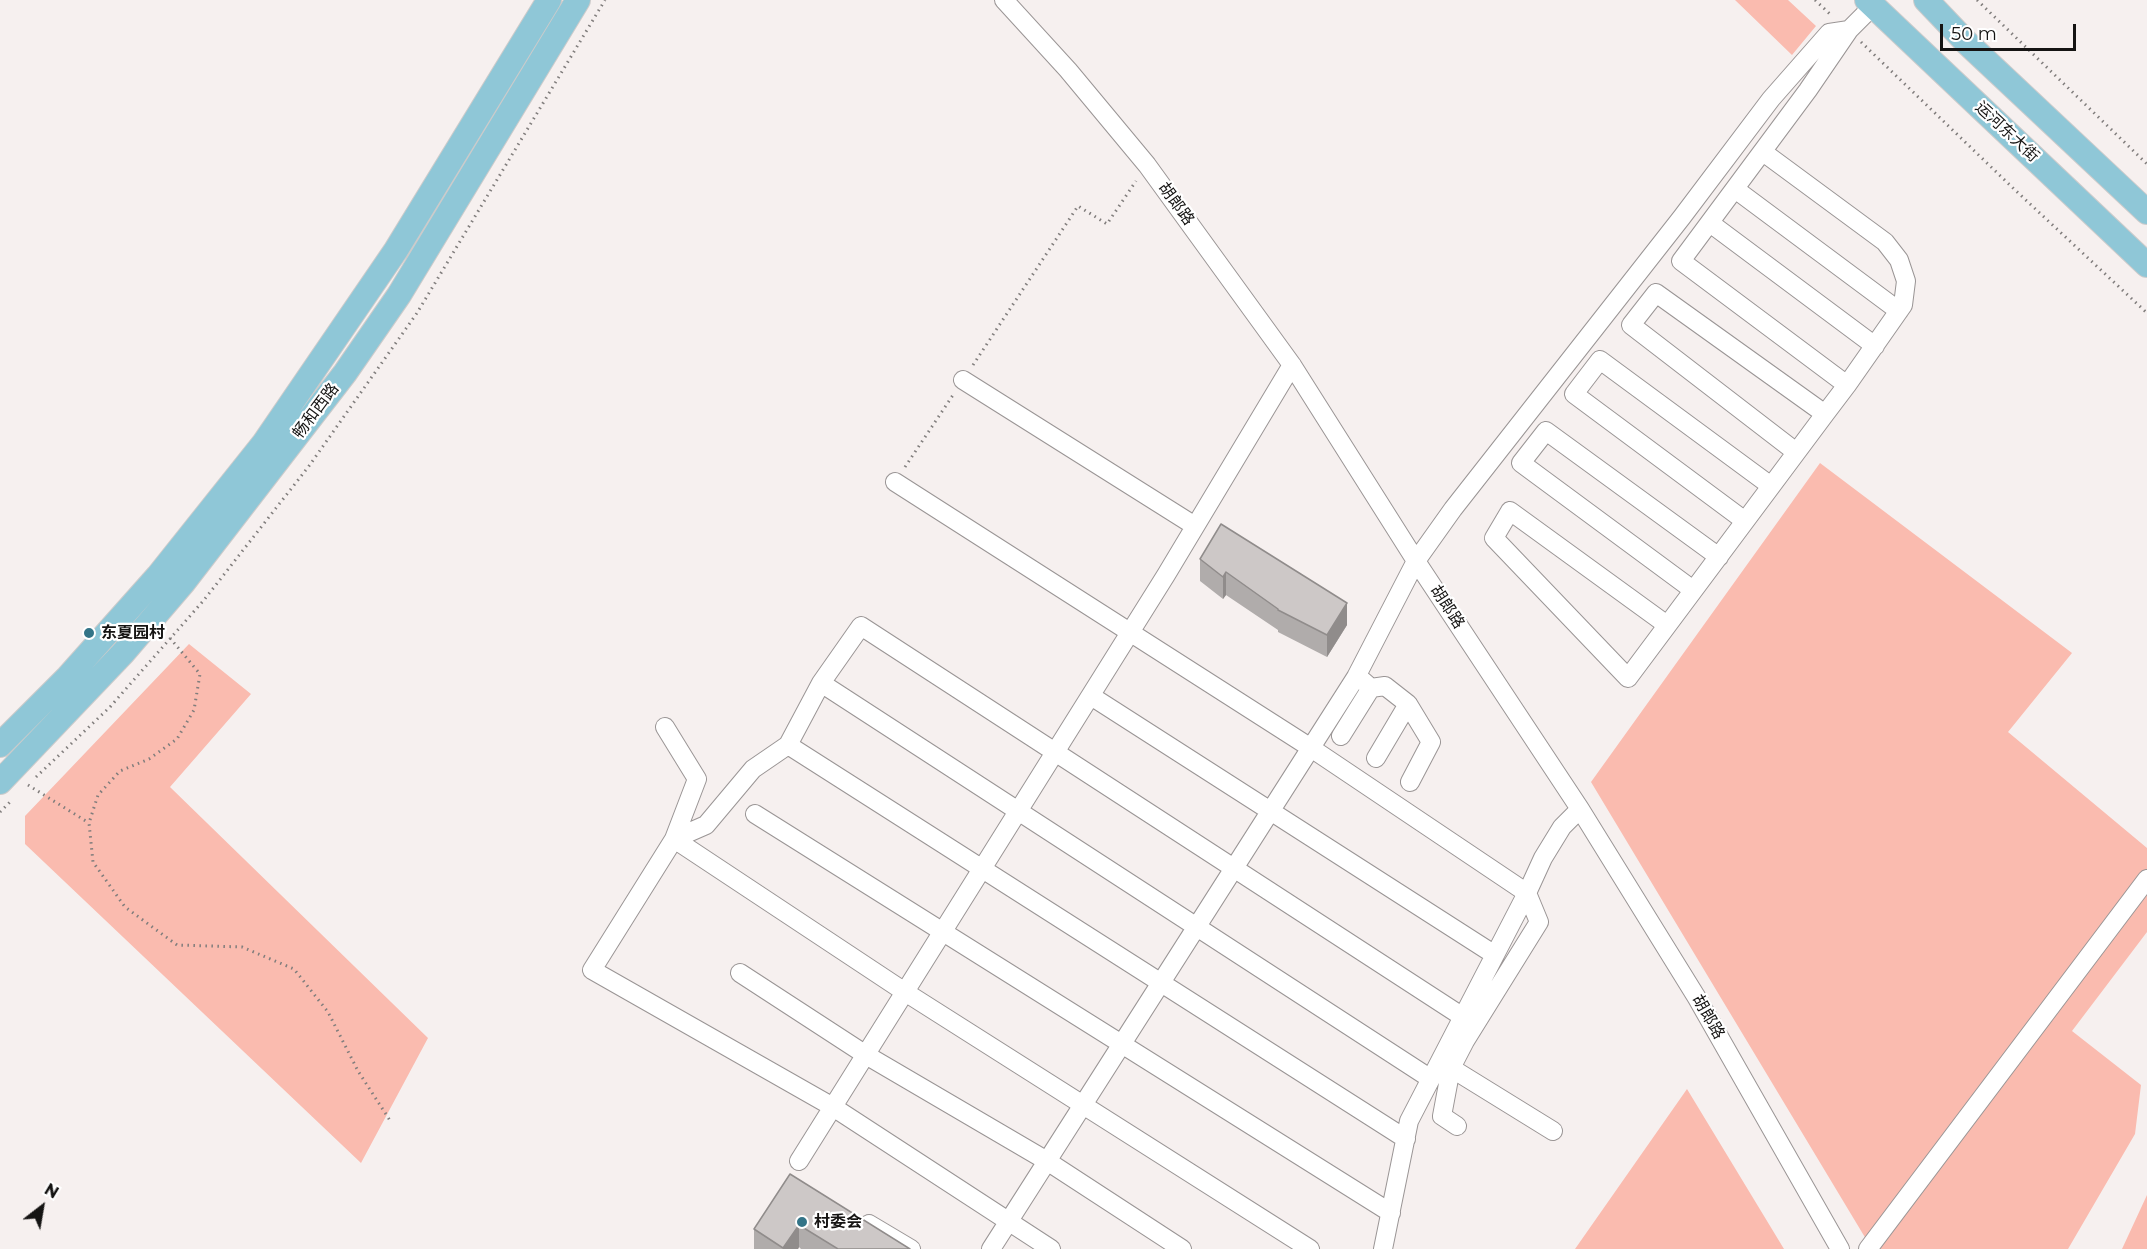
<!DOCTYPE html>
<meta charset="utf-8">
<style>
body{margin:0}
#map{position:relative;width:2147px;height:1249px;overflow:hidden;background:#f6f0ef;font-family:Montserrat,sans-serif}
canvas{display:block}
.north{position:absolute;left:12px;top:1177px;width:60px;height:60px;-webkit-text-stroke:4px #fff;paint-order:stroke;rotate:31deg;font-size:16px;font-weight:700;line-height:24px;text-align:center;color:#151413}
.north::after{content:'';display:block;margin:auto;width:21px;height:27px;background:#151413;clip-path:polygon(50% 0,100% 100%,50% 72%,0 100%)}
.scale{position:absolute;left:1940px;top:24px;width:136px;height:27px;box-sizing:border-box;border:3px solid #151413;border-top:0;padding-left:8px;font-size:18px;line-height:21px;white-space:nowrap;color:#151413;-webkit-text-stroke:4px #fff;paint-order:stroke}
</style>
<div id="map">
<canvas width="2147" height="1249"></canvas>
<div class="north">N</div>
<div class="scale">50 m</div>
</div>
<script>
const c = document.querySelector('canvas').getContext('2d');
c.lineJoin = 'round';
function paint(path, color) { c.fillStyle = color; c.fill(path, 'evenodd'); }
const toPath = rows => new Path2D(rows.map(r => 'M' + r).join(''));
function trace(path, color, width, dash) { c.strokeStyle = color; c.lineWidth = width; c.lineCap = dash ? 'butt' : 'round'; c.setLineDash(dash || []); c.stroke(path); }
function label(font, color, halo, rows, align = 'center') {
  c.font = font + ' Montserrat,"Noto Sans SC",sans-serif'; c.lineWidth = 4.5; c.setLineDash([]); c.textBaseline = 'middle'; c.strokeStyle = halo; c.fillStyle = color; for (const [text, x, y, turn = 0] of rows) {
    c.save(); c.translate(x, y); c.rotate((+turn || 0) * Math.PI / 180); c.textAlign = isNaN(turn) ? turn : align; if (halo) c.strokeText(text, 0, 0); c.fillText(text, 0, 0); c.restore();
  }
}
const green = toPath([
 [1735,0,1788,0,1816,26,1792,55],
 [1820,463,2072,653,2008,732,2147,848,2147,932,2072,1031,2141,1085,2135,1134,2068,1249,1872,1249,1591,782],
 [189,644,251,694,170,787,428,1038,361,1163,25,844,25,816],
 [1687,1089,1784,1249,1575,1249],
 [2147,1195,2147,1249,2122,1249]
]);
const path = toPath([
 [1815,0,1831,15],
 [1977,0,2147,164],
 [1861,42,2014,189,2147,313],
 [973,365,1078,206,1107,224,1136,181],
 [905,467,953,395],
 [170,638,200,674,194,710,177,739,149,759,120,771,98,795,89,823,93,862,125,907,177,945,242,947,294,969,328,1012,358,1071,391,1122],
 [36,777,110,707,204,600,309,466,417,313,605,0],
 [28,785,89,823],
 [0,812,12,800]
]);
const minor = toPath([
 [1004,0,1068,70,1147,165,1292,365,1416,561,1580,809,1697,998,1840,1249],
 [1763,152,1885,242,1899,260,1906,281,1903,305,1847,385,1681,261,1808,90,1849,30,1873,6],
 [1735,189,1899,311],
 [1710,223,1875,346],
 [963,380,1195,526],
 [1796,452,1631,325,1656,293,1825,414],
 [895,482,1311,748,1527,893,1539,922,1465,1041,1451,1068,1442,1116,1457,1126],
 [1745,521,1574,394,1600,360,1771,486],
 [1693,590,1521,463,1546,431,1719,557],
 [1667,625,1510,511,1494,538,1628,678,1825,414,1847,385],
 [821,683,1431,1079],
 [1371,688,1385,686,1408,704,1376,758],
 [1091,696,1495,955],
 [1408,704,1431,742,1410,782],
 [665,727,697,779,674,839,592,970,833,1107,1051,1249],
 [1341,736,1371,688,1363,681],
 [788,745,1406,1139],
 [755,814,1391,1213],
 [674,839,706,825,753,769,788,745,821,683,861,626,1463,1017],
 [674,839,905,992,1310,1249],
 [740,973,866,1055,1047,1161,1182,1249],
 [1451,1068,1553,1131],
 [799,1161,1166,575,1292,365],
 [869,1224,911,1249],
 [991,1249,1356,677,1416,561,1453,509,1682,217,1771,99,1829,33,1849,30],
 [1383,1249,1409,1121,1527,893,1543,858,1562,827,1580,809],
 [1868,1249,2147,879]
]);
const major = toPath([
 [1867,0,2147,265],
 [1926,0,1967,43,2147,212],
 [0,745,68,677,158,576,264,443,396,250,549,0],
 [0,782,123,653,183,583,345,373,399,295,578,0]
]);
const wall = toPath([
 [1200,559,1347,625,1327,657,1278,632,1278,630,1226,595,1223,599,1200,581],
 [790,1174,910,1249,801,1249,799,1247,798,1249,754,1249,754,1229]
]);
const shadedWall = toPath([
 [1226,572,1226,595,1223,599,1223,577],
 [1347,603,1347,625,1327,657,1327,635],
 [799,1225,799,1247,798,1249,783,1249,783,1248]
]);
const building = toPath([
 [1221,524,1347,603,1327,635,1278,610,1278,609,1226,572,1223,577,1200,559,1221,524],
 [790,1174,910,1249,838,1249,799,1225,783,1248,754,1229,790,1174]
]);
const markers = [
 [89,633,6,"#337487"],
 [802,1222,6,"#337487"]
];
const streetNames = [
 ["运河东大街",2007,132,43],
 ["胡郎路",1176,204,54],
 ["畅和西路",316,411,-53],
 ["胡郎路",1447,607,57],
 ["胡郎路",1708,1017,60]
];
const poiNames = [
 ["东夏园村",101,633],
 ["村委会",814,1222]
];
paint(green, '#fabbaf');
trace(minor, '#9a9595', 20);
trace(major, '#cccbcb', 26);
trace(path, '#807d7c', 3, [1.5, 4.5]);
trace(minor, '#fff', 18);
trace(major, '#8fc7d7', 24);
paint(wall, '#b0acab');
paint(shadedWall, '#908c8b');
paint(building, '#cdc8c7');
trace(building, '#908c8b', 1.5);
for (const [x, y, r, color] of markers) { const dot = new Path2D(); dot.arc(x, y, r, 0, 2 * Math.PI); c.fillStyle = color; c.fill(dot); trace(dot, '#fff', 2); }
label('16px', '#151413', '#fff', streetNames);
label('bold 16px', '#151413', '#fff', poiNames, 'left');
</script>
